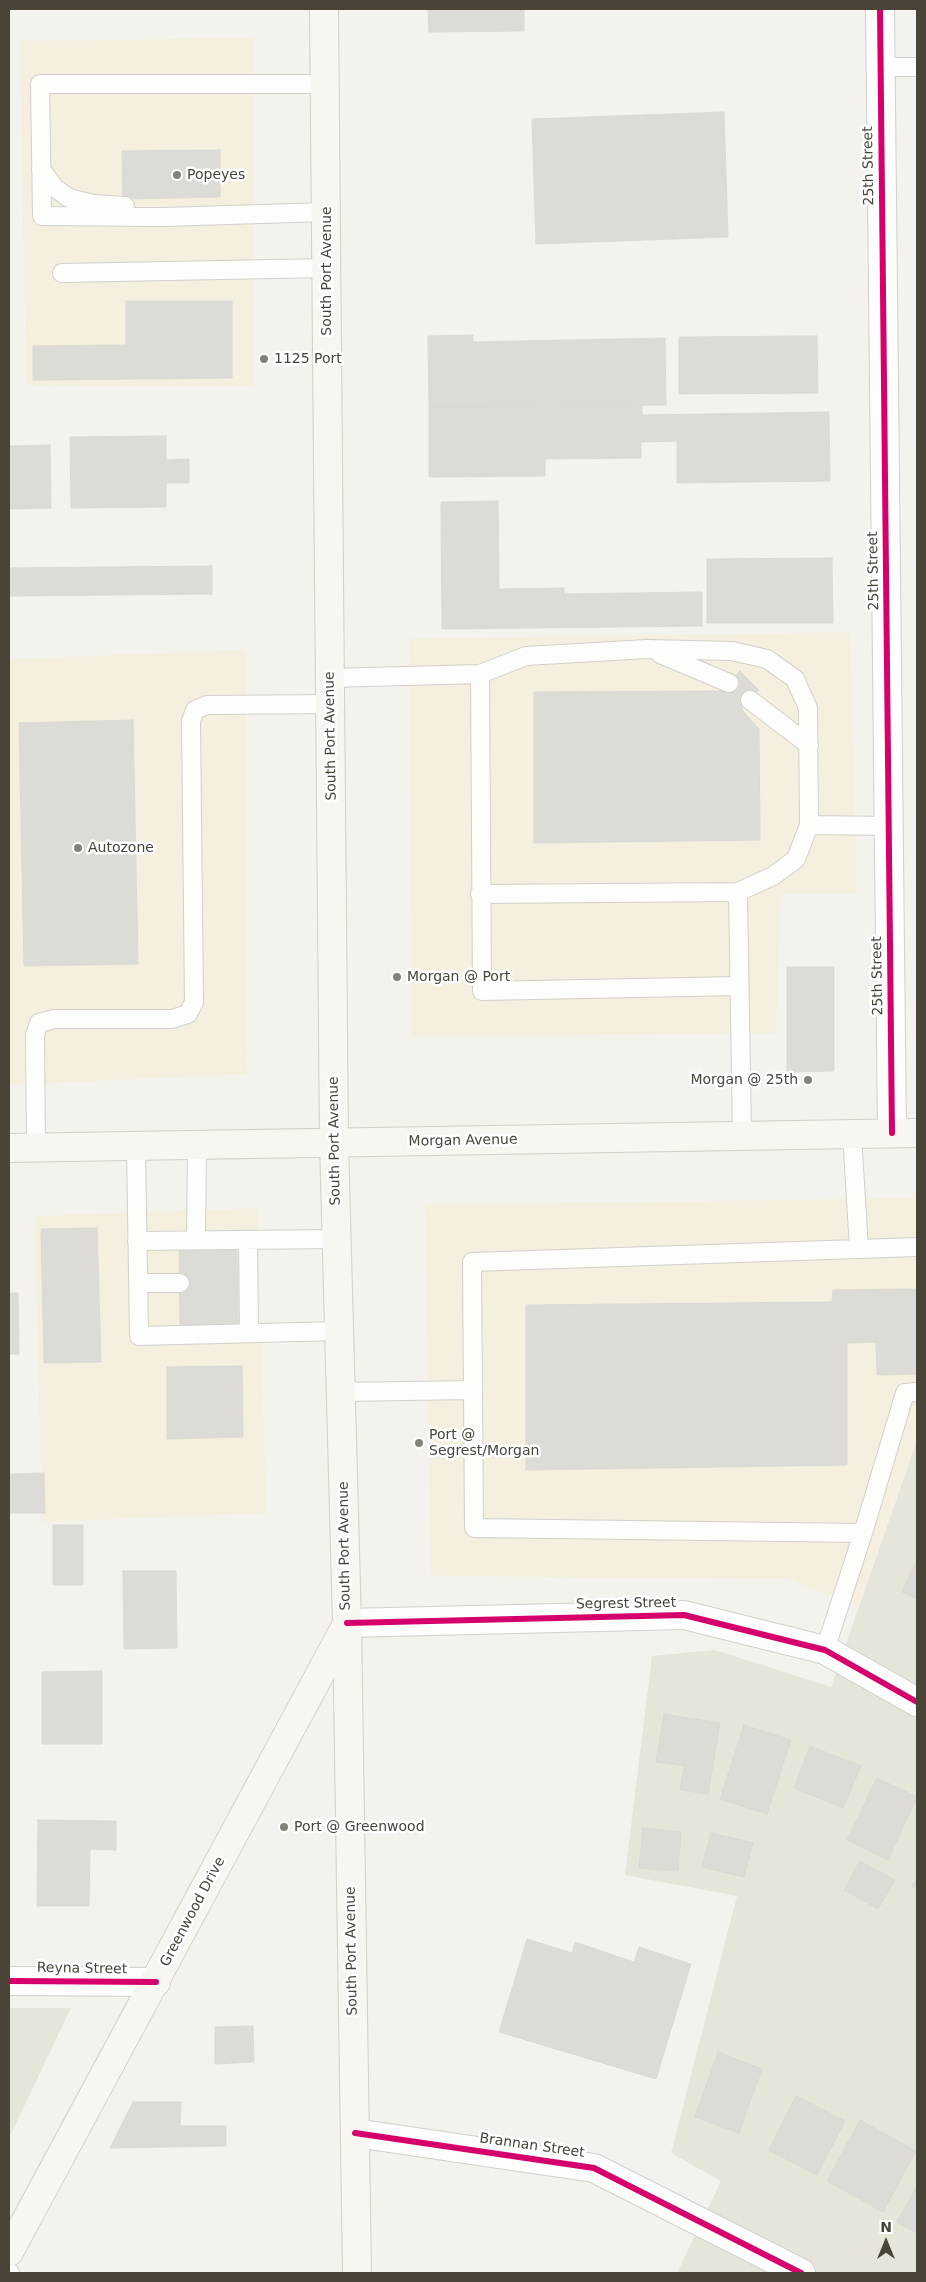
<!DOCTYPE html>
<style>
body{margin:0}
#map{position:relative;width:926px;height:2282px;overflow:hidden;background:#f3f2ed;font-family:"DejaVu Sans",sans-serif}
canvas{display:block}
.frame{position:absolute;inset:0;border:10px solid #4a4438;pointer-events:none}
.north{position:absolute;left:861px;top:2217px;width:50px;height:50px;-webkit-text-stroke:4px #fff;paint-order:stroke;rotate:0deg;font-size:14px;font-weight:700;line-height:20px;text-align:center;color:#4a4438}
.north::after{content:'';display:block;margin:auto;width:18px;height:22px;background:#4a4438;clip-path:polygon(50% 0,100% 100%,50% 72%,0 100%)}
</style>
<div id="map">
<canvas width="926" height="2282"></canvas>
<div class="frame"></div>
<div class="north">N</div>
</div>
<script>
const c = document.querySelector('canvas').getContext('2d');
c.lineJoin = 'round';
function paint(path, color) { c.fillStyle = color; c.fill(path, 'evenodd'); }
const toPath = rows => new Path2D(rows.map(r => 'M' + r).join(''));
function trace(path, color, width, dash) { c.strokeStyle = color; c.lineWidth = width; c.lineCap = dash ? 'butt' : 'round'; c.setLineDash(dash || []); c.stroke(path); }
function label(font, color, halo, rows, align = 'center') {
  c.font = font + ' "DejaVu Sans",sans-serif'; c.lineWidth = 5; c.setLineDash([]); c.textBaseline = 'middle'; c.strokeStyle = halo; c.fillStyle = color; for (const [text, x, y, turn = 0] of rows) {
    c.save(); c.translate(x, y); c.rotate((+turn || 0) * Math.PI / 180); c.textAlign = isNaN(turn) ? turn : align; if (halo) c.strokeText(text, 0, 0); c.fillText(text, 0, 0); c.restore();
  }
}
const residential = toPath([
 [917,1440,917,2273,677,2273,721,2181,671,2153,737,1896,625,1875,652,1656,715,1650,831,1687],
 [9,2008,71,2008,9,2138]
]);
const commercial = toPath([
 [253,38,254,386,26,385,20,41],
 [850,632,857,893,781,894,776,1033,412,1037,409,639],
 [245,650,247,1074,9,1085,9,659],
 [917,1198,917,1440,858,1607,789,1579,431,1576,425,1205],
 [258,1208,266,1513,42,1522,35,1216]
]);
const building = toPath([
 [428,9,524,9,524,31,429,32,428,9],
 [724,112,728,237,536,244,532,119,724,112],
 [220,150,220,197,123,199,122,151,220,150],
 [126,301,232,301,232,378,33,380,33,346,126,345,126,301],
 [473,335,473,342,665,338,666,405,429,407,428,336,473,335],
 [817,336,818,393,679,394,679,337,817,336],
 [642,405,642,415,829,412,830,481,677,483,677,441,641,442,641,458,545,459,545,476,429,477,429,407,642,405],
 [166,436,166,460,189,459,189,483,166,483,166,507,71,508,70,437,166,436],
 [50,445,51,508,9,509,9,446,50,445],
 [498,501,499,589,564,588,564,594,702,592,702,626,442,629,441,502,498,501],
 [832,558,833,623,707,623,707,559,832,558],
 [212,566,212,594,9,596,9,568,212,566],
 [740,671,759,690,741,709,759,729,760,840,534,843,534,692,722,691,740,671],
 [133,720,138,964,24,966,19,723,133,720],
 [787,967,834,967,834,1071,787,1072,787,967],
 [97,1228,101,1362,44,1363,41,1229,97,1228],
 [179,1250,237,1250,238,1327,180,1327,179,1250],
 [917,1289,917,1374,877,1375,876,1342,847,1343,847,1465,526,1470,526,1305,832,1302,833,1290,917,1289],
 [9,1293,18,1293,19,1354,9,1354,9,1293],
 [242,1366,243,1437,167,1439,167,1367,242,1366],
 [44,1473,45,1513,9,1513,9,1474,44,1473],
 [53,1525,83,1525,83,1585,53,1585,53,1525],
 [917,1559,917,1599,902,1592,917,1559],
 [123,1571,176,1571,177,1648,124,1649,123,1571],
 [102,1671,102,1744,42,1744,42,1672,102,1671],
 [664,1714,720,1723,708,1794,680,1790,684,1766,656,1762,664,1714],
 [744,1725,791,1740,767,1814,720,1799,744,1725],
 [810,1746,861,1766,843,1808,794,1788,810,1746],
 [877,1778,917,1797,888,1860,847,1840,877,1778],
 [38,1820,116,1821,116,1850,90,1849,89,1906,37,1906,38,1820],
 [643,1828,681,1832,678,1871,639,1868,643,1828],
 [711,1833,753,1843,744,1877,702,1867,711,1833],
 [860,1861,895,1880,878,1909,844,1890,860,1861],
 [917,1877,917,1889,912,1886,917,1877],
 [527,1939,572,1953,575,1942,634,1962,639,1947,691,1964,656,2079,499,2032,527,1939],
 [253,2026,254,2062,215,2064,215,2027,253,2026],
 [718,2052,762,2069,739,2133,695,2117,718,2052],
 [796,2096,845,2121,817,2175,769,2150,796,2096],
 [133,2102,181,2102,180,2126,226,2126,226,2146,110,2148,133,2102],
 [860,2120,916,2151,883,2212,827,2181,860,2120],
 [917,2186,917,2233,897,2222,917,2186]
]);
const lane = toPath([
 [881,67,917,67],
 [325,84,40,84,42,216,164,217,326,212],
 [41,169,55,188,69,198,93,204,125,206],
 [62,273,327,268],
 [660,654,729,683],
 [480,674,482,991,740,986],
 [330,678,480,674,526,656,647,649,732,651,767,659,795,679,808,708,809,825,796,859,773,876,738,892,742,1136],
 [750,700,809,745],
 [809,825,889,826],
 [480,894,738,892],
 [852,1134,859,1249],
 [136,1147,139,1336,340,1331],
 [36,1148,35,1035,39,1023,54,1019,172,1019,188,1014,194,1002,191,721,195,710,207,705,330,704],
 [196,1240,197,1145],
 [248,1240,249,1332],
 [137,1241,337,1239],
 [917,1247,472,1262,474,1528,863,1533,905,1393,917,1392],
 [138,1283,180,1283],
 [341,1392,472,1390],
 [825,1650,863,1533],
 [9,2272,10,2273]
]);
const street = toPath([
 [880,9,892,1133],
 [347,1623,684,1615,825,1650,917,1702],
 [9,1981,156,1982],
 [355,2133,594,2168,801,2273]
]);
const secondary = toPath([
 [324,9,334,1143,347,1623,357,2273],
 [9,1148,917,1133],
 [9,2252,347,1624]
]);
const cycleway = toPath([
 [880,9,892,1133],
 [347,1623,684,1615,825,1650,917,1702],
 [9,1981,156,1982],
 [355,2133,594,2168,801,2273]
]);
const markers = [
 [177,175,5,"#858177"],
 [264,359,5,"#858177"],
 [78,848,5,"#858177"],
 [397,977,5,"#858177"],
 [808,1080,5,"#858177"],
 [419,1443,5,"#858177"],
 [284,1827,5,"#858177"]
];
const streetNames = [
 ["25th Street",869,166,-91],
 ["South Port Avenue",327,271,-90],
 ["25th Street",874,571,-91],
 ["South Port Avenue",331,736,-91],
 ["25th Street",878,976,-91],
 ["South Port Avenue",335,1141,-91],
 ["Morgan Avenue",463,1141,-1],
 ["South Port Avenue",345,1546,-91],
 ["Segrest Street",626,1604,-1],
 ["Greenwood Drive",193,1912,-62],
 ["South Port Avenue",352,1951,-91],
 ["Reyna Street",82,1969,1],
 ["Brannan Street",532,2146,8]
];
const poiNames = [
 ["Popeyes",187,175],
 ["1125 Port",274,359],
 ["Autozone",88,848],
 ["Morgan @ Port",407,977],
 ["Morgan @ 25th",798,1080,"right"],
 ["Port @",429,1435],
 ["Segrest/Morgan",429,1451],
 ["Port @ Greenwood",294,1827]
];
paint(residential, '#e7e4da');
paint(commercial, '#f5efe0');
paint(building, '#dddbd5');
trace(building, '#dbd9d3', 1);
trace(lane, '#d1d0ca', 20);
trace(street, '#d1d0ca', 30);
trace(secondary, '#d3cfc4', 30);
trace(lane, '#fdfdfc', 18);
trace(street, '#fdfdfc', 28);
trace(secondary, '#f7f6f0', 28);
trace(cycleway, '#d6006c', 6);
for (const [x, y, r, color] of markers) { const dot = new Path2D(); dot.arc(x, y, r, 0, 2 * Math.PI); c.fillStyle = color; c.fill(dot); trace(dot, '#fff', 2); }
label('14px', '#4a4438', '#fff', streetNames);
label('14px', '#4a4438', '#fff', poiNames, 'left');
</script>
